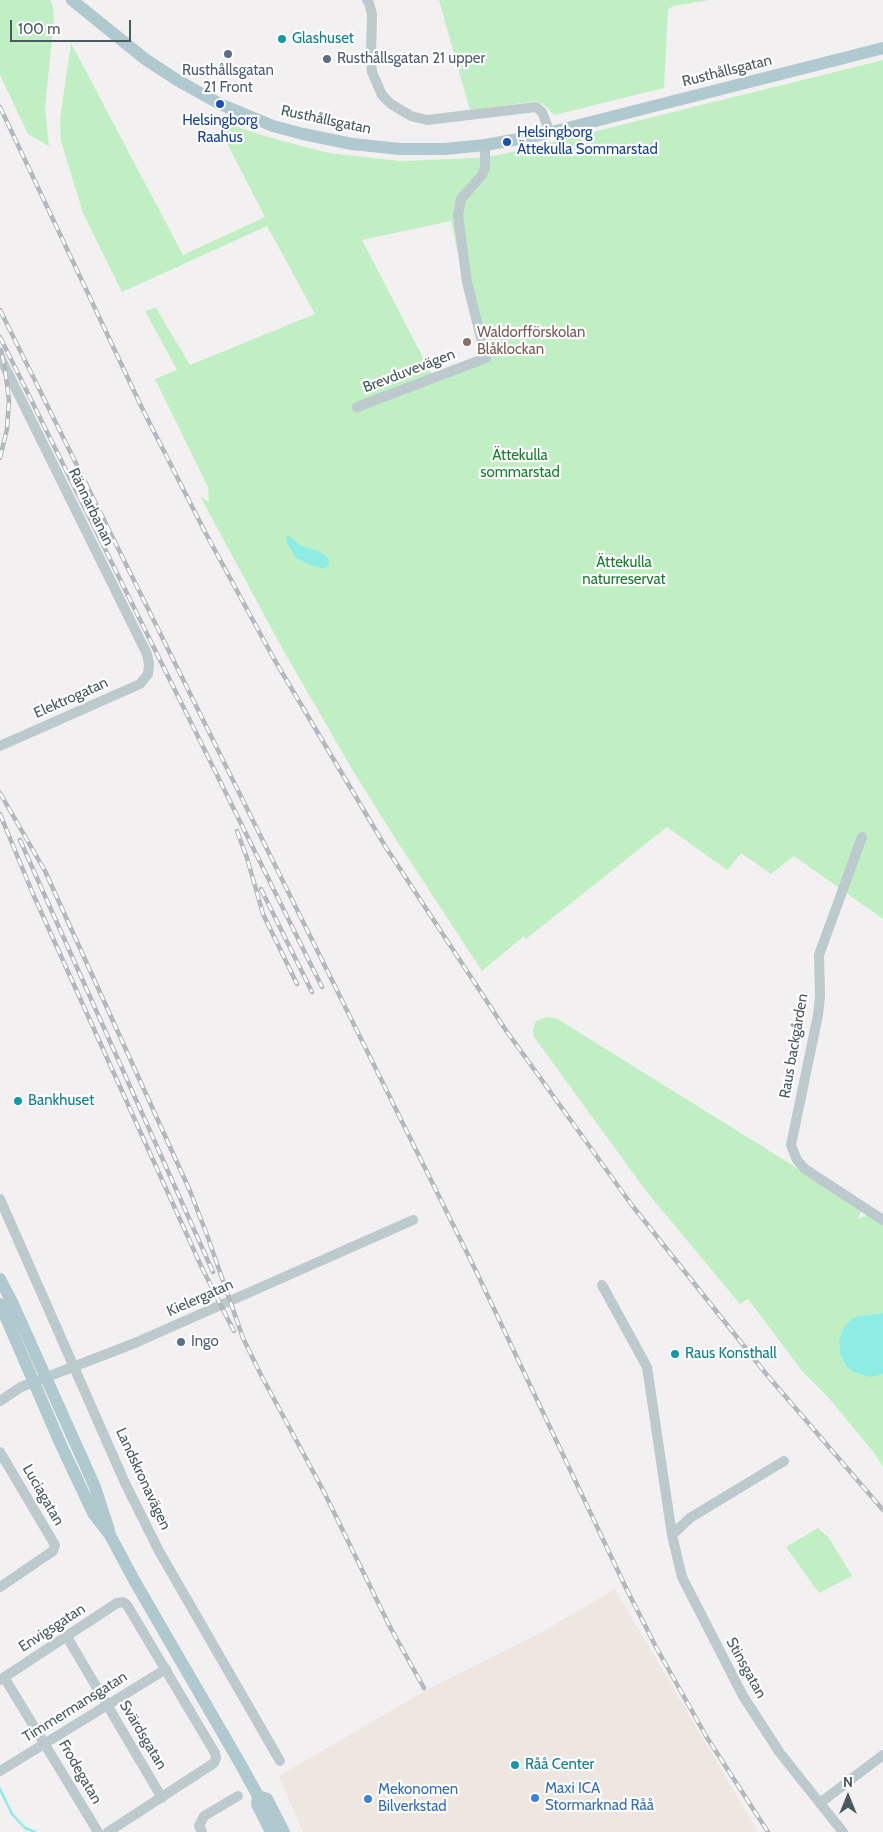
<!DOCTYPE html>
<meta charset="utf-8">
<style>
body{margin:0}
#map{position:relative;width:883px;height:1832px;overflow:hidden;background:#f3f0f1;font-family:Cabin,sans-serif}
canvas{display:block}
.north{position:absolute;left:823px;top:1772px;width:50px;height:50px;-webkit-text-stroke:4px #fff;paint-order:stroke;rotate:0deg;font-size:14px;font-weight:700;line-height:20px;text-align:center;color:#485a5e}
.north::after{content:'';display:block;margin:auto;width:18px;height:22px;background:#485a5e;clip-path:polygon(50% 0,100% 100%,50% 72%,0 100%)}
.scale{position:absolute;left:10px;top:20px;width:121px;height:22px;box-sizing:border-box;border:2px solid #485a5e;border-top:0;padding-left:6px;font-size:15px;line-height:18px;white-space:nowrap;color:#485a5e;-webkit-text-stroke:4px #fff;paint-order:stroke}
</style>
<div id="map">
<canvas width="883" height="1832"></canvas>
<div class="north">N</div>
<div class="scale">100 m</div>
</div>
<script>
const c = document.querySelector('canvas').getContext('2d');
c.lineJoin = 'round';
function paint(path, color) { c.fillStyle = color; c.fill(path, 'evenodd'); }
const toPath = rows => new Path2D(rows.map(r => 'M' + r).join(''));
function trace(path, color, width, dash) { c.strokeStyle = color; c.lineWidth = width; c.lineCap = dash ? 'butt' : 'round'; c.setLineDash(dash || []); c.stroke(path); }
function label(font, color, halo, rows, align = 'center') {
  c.font = font + ' Cabin,sans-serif'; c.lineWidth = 4.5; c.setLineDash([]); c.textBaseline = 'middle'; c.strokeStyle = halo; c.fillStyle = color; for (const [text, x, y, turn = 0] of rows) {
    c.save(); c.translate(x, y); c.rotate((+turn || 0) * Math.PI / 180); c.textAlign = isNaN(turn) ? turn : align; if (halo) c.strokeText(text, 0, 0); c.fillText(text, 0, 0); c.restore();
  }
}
const commercial = toPath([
 [615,1589,758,1832,303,1832,279,1776,432,1687,544,1631]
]);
const green = toPath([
 [0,0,50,0,53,7,54,20,45,107,49,146,28,134,0,75],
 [439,0,710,0,673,6,668,10,664,88,554,115,547,107,537,101,470,110],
 [71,43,183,255,265,217,215,120,271,138,329,153,400,161,477,158,504,154,883,60,883,919,794,856,771,874,741,853,727,870,667,827,526,939,524,936,482,971,395,838,353,771,282,648,200,496,209,502,208,487,155,379,177,370,145,311,156,308,190,365,315,314,267,226,122,292,83,213,61,141,60,119],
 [451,221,480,357,432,375,362,240],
 [547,1017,556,1018,858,1206,861,1211,858,1219,870,1214,883,1223,883,1313,863,1315,853,1319,843,1329,839,1346,840,1354,846,1366,880,1375,883,1374,883,1467,875,1454,828,1397,802,1371,748,1299,740,1304,646,1191,534,1037,533,1030,536,1021],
 [818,1528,829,1538,852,1576,819,1593,786,1547]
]);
const water = toPath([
 [288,535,300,545,320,552,328,558,329,564,324,569,311,565,296,558,287,543,286,536],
 [883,1313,883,1374,869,1377,854,1372,846,1366,840,1354,839,1341,843,1329,849,1321,858,1316]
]);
const stream = toPath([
 [0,1789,12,1814,25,1828,35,1832]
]);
const minor = toPath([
 [367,0,369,3,372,14,371,57,372,72,382,95,391,104,411,116,427,120,536,107,542,112,550,133],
 [0,357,147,654,149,664,148,674,140,684,0,746],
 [357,407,486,358,467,282,458,215,461,199,482,175,485,168,485,145],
 [862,837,819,955,820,996,818,1015,791,1145,797,1160,805,1169,883,1220],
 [0,1199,125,1483,159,1551,280,1761],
 [602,1285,647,1367,672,1535],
 [0,1401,21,1387,135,1343,413,1220],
 [0,1452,55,1545,53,1551,0,1587],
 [784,1461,690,1518,672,1535,682,1577,743,1696,780,1753,843,1832],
 [67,1637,162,1798],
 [4,1677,98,1832],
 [0,1680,117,1603,123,1602,127,1605,215,1753,216,1758,214,1763,108,1832],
 [0,1771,166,1669],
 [820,1803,883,1755],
 [202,1832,199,1826,204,1816,238,1796]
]);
const major = toPath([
 [72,0,145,59,177,80,220,104,273,126,303,134,352,144,400,149,445,149,485,145,536,136,883,48],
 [0,1279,12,1302,95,1487,109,1530],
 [0,1304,61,1445,93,1513,110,1535,134,1580,241,1765,258,1796,257,1804,271,1832],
 [258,1796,267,1799,284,1832]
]);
const rail = toPath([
 [0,107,142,408,205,532,274,659,385,846,505,1029,631,1204,767,1375,883,1510],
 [0,310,477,1273,626,1588,656,1647,706,1736,768,1832],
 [0,337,322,987],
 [0,458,7,429,9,400,5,369,1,350],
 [0,793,45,871,190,1191,207,1235,243,1338,261,1375,323,1490,390,1627,424,1688],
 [0,814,33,894,144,1140,202,1268,234,1331],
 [237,831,247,858,263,914,297,984],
 [20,840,213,1272],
 [261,889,312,992]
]);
const markers = [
 [282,39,5,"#0f9aa8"],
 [228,54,5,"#5c6f8a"],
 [327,59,5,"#5c6f8a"],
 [220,104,5,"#1a4fb4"],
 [507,142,5,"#1a4fb4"],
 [467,342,5,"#8d6e63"],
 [18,1101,5,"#0f9aa8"],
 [181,1342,5,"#5c6f8a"],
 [675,1354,5,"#0f9aa8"],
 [515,1765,5,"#0f9aa8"],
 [535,1798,5,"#3f7fe0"],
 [368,1799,5,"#3f7fe0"]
];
const cultureNames = [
 ["Glashuset",292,39],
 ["Bankhuset",28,1101],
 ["Raus Konsthall",685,1354],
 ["Råå Center",525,1765]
];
const serviceNames = [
 ["Rusthållsgatan 21 upper",337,59],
 ["Rusthållsgatan",228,71,"center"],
 ["21 Front",228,88,"center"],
 ["Ingo",191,1342]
];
const streetNames = [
 ["Rusthållsgatan",727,71,-14],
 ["Rusthållsgatan",326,120,12],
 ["Brevduvevägen",409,371,-21],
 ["Rännarbanan",91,507,64],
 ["Elektrogatan",71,698,-24],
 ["Raus backgården",794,1046,-80],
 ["Kielergatan",200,1298,-24],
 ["Landskronavägen",143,1479,65],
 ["Luciagatan",43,1495,60],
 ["Envigsgatan",52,1628,-33],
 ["Stinsgatan",746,1668,61],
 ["Timmermansgatan",75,1707,-32],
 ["Svärdsgatan",143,1735,59],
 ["Frodegatan",80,1772,60]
];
const transitNames = [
 ["Helsingborg",220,121],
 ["Raahus",220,138],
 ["Helsingborg",517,133,"left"],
 ["Ättekulla Sommarstad",517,150,"left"]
];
const educationNames = [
 ["Waldorfförskolan",477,333],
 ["Blåklockan",477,350]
];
const parkNames = [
 ["Ättekulla",520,456],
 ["sommarstad",520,473],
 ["Ättekulla",624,563],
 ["naturreservat",624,580]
];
const shopNames = [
 ["Maxi ICA",545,1789],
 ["Stormarknad Råå",545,1806],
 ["Mekonomen",378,1790],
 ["Bilverkstad",378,1807]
];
paint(commercial, '#eee6e0');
paint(green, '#c0efc3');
paint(water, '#8dece3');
trace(stream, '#8dece3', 2.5);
trace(minor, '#bccacd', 10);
trace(major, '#b0c9cf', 12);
trace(rail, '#b2b8bb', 4.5);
trace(rail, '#fff', 2.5, [8]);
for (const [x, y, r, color] of markers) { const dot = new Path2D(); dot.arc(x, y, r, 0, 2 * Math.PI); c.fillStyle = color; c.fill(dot); trace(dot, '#fff', 2); }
label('15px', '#0d838f', '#fff', cultureNames, 'left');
label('15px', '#4e5e75', '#fff', serviceNames, 'left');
label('15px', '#485a5e', '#fff', streetNames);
label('15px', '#164399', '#fff', transitNames);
label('15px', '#785e54', '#fff', educationNames, 'left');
label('15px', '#18802c', '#fff', parkNames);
label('15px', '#366cbe', '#fff', shopNames, 'left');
</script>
